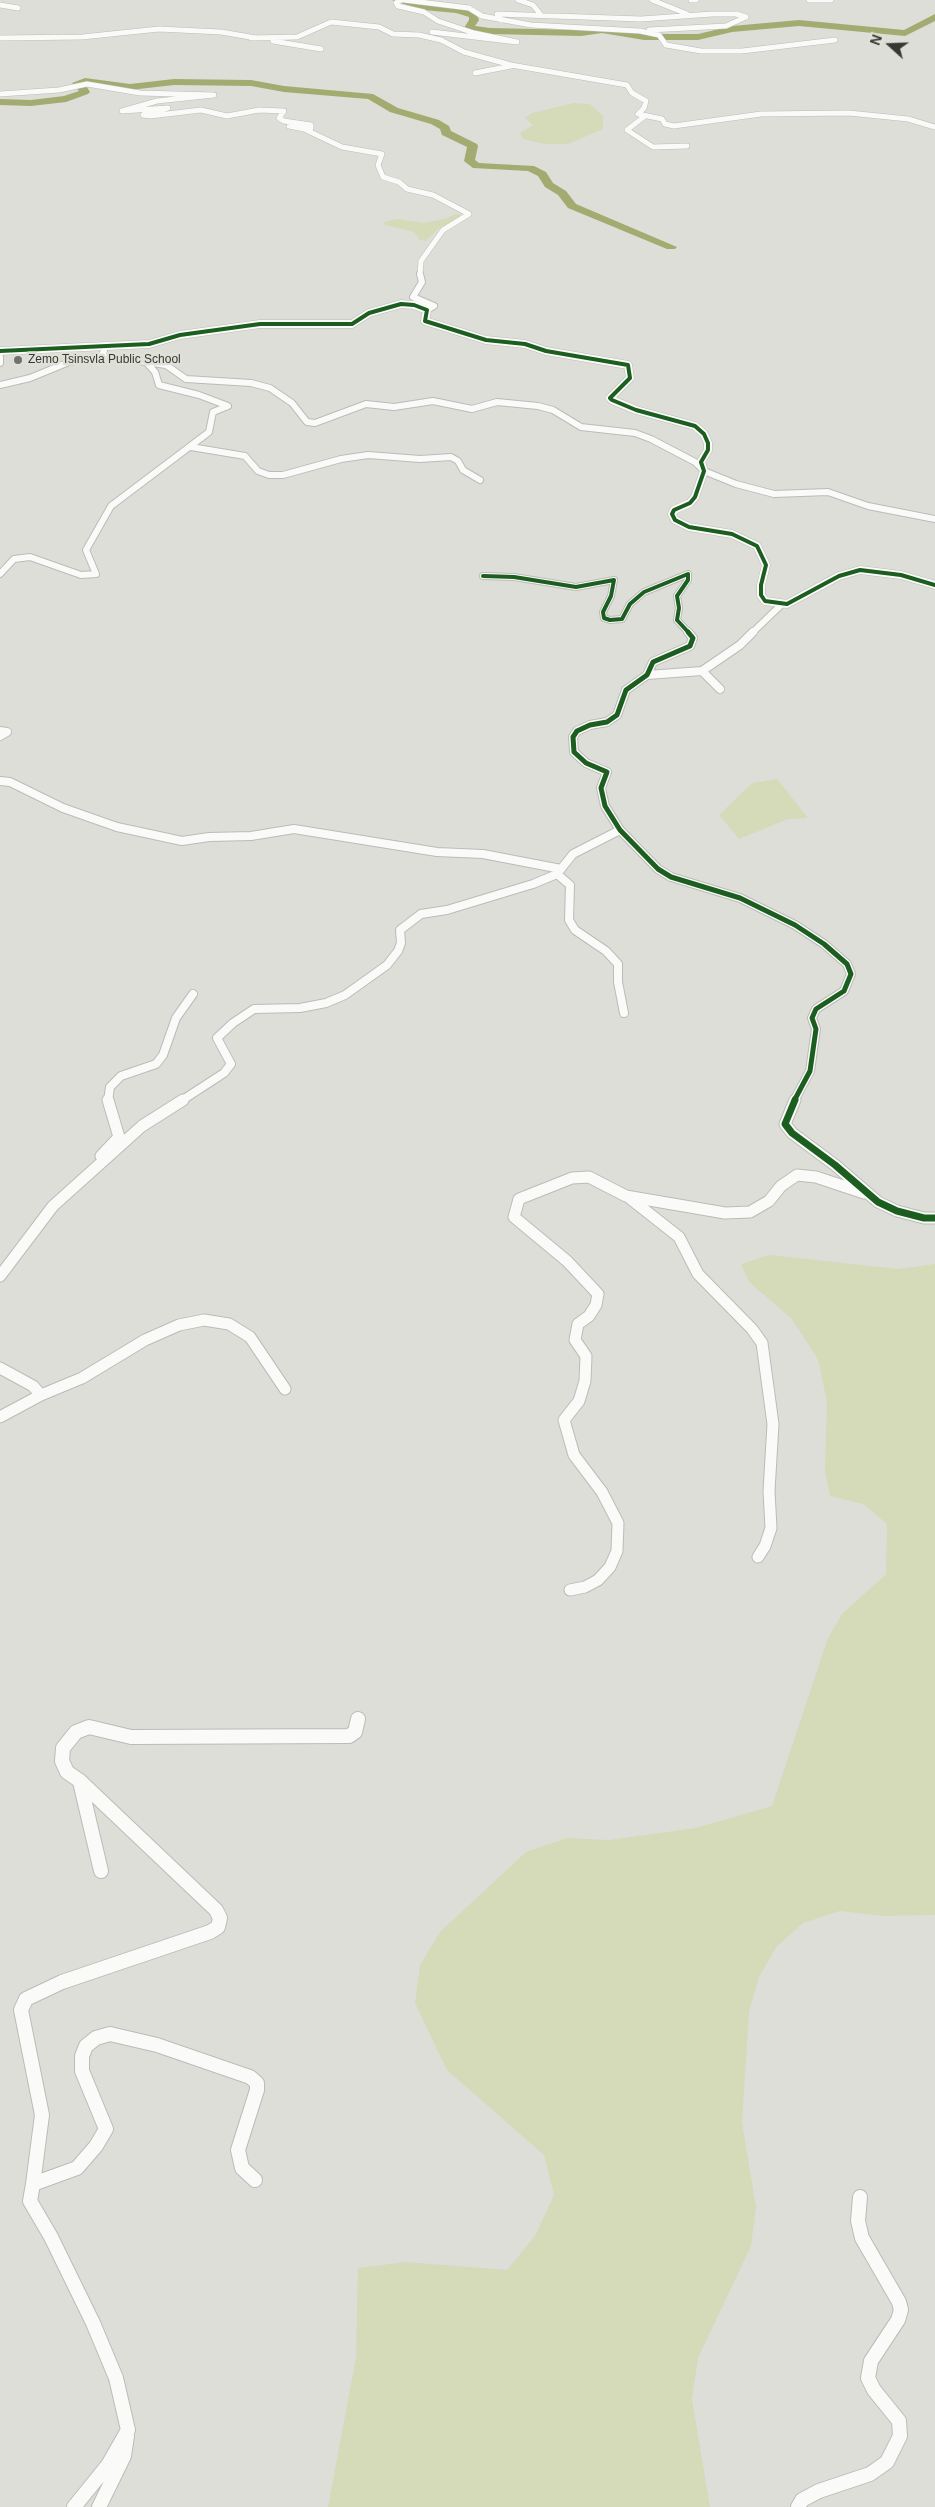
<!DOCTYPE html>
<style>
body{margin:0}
#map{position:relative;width:935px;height:2507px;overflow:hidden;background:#deded9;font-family:Helvetica,sans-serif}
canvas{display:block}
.north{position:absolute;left:865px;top:20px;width:50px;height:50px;-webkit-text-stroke:4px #dfe1d6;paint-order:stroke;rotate:290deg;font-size:14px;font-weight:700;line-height:20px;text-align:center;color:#373833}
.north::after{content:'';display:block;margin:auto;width:18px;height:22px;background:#373833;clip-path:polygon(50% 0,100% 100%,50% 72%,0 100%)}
</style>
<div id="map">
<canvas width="935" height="2507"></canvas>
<div class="north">N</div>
</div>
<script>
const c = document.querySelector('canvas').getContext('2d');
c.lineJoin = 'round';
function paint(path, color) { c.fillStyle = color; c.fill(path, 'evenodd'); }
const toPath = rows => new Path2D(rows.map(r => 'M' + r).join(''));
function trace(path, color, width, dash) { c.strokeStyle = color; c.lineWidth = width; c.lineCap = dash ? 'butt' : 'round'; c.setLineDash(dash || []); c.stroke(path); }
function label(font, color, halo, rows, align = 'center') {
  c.font = font + ' Helvetica,sans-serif'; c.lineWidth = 5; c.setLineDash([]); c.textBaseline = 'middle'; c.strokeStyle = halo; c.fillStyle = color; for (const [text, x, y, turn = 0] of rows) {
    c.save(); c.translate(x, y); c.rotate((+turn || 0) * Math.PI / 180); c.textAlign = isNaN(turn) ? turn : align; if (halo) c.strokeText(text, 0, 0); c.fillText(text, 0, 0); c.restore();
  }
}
const green = toPath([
 [574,103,590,104,603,116,603,129,568,144,545,144,523,139,520,133,533,125,525,118,532,113],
 [456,214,465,216,438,229,426,241,420,240,414,232,385,225,384,222,397,219,424,223,444,219],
 [777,779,808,818,788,819,739,839,719,815,752,783],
 [769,1255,898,1269,935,1264,935,1915,883,1916,840,1911,803,1923,777,1946,759,1977,749,2011,742,2122,756,2207,751,2246,698,2358,692,2399,710,2507,328,2507,356,2357,358,2268,406,2262,507,2270,535,2236,554,2195,544,2155,447,2070,415,2003,420,1965,440,1932,526,1852,567,1838,609,1840,696,1828,772,1806,828,1638,842,1614,886,1574,887,1524,863,1504,830,1496,825,1472,827,1402,818,1359,791,1318,749,1282,741,1264]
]);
const river = toPath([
 [391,0,460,8,476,13,479,20,475,26,490,28,581,30,602,27,644,34,698,34,732,26,799,20,904,30,935,14,935,21,905,36,799,26,732,32,698,40,644,40,602,33,581,36,490,34,469,31,464,28,469,20,469,17,456,13,423,10,391,0],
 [85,78,130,84,174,79,251,80,284,86,373,94,398,108,439,120,449,126,451,131,477,144,478,146,475,160,479,163,534,166,546,172,553,183,566,191,576,204,677,247,675,249,667,249,568,208,558,195,545,187,538,176,528,171,473,168,464,161,467,147,442,135,440,129,431,124,390,112,368,99,284,92,251,86,174,85,130,90,85,84,90,92,88,94,66,102,31,106,0,105,0,99,31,100,64,96,79,91,72,83,85,78]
]);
const minorFar4 = toPath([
 [401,0,396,3,398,6,424,12,438,21,474,33,517,42,432,32],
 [404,0,469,8,482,16,531,25,640,31,659,35,666,45,701,51,742,51,835,40],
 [518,0,533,5,541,15],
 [652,0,687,14],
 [691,0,696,0],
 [809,0,831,0],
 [0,5,18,8],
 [501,20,497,14,641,19,712,14,736,14,746,17],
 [649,30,726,26,746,17],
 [0,38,82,37,159,29,221,32,256,38],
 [251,38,297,37,331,22,379,27,393,34,419,35,441,40,464,52,511,65,627,85,632,93,646,101,644,108,638,114,662,119,665,124,674,126,761,114,849,113,908,119,935,127],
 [273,41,321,49],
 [475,73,511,66],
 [0,94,59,90,87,84,140,93,214,95,157,101,122,111,168,108,143,115,150,116,201,110,227,116,259,110,284,111,279,118,284,121,311,125,311,128,289,126,304,129,342,147,382,154,378,165,383,177,399,182,407,189,433,195,469,214,443,230,421,261,420,275],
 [645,116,627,130,653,147,687,146]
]);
const minorFar3 = toPath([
 [420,274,422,282,413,297,434,306,427,310],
 [0,357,0,363],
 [146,362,166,365,186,379,251,383,270,388,292,403,307,422,315,423,366,404,394,407,433,401,472,409,497,402,538,406,553,410,581,427,635,433,651,439,695,462,704,471,736,484,774,494,828,492,868,506,935,519],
 [0,385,30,378,69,362,101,356,104,351],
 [191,447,245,456,258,471,269,475,283,475,341,459,368,455,420,459,451,457,458,461,463,470,480,480],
 [0,574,14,559,30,557,81,575,96,574,86,550,111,506,209,432,213,412,228,406,199,395,159,385,155,372,146,362,101,356],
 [483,576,514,577,576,587,614,580,611,596,603,612,604,618,610,620,622,619,630,604,644,592,688,574,688,580,677,596,679,608,677,620,689,633],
 [752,633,781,605]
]);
const minorFar2 = toPath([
 [688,632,693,638,690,646,653,662,647,675,626,690,617,715,607,722,590,725,577,731,573,737,574,752,586,763,607,772,601,788,605,806,620,830,658,869,671,877,740,898,795,925,824,944,847,964,851,974,844,991,816,1009,812,1018,816,1029,810,1071,794,1101],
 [702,671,720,689],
 [647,675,702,671,740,645,753,632],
 [0,731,7,732,0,736],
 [0,781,10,782,63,808,117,827,182,841,209,837,251,836,294,829,437,852,483,854,561,869],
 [557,874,570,885,569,920,575,930,606,951,618,964,618,982,624,1013],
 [108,1101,110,1087,121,1076,156,1064,163,1055,176,1018,193,994],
 [181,1101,224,1073,231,1064,217,1038,233,1023,254,1009,300,1008,326,1003,345,995,387,965,398,951,401,943,400,930,421,914,447,910,533,884,557,874,573,854,620,830]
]);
const minorFar1 = toPath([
 [795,1100,785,1124,792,1133,835,1165,878,1202,897,1211,924,1218,935,1218],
 [101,1156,119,1137,108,1100],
 [627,1196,679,1237,698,1274,752,1329,762,1343,773,1424,769,1491,771,1528,765,1546,758,1557],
 [0,1276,53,1206,142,1126,183,1100],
 [0,1368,33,1386,41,1395],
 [0,1417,41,1395,82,1378,145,1340,179,1325,204,1320,229,1324,250,1337,285,1389],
 [570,1590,585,1587,598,1580,610,1567,617,1551,618,1523,602,1492,574,1455,564,1420,579,1401,585,1381,586,1356,575,1340,578,1324,589,1316,596,1305,598,1294,567,1261,514,1217,519,1199,572,1178,589,1177,626,1196,725,1213,750,1212,769,1201,781,1186,797,1175,816,1177,864,1193]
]);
const minor = toPath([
 [80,1782,101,1871],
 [33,2184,42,2115,21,2010,26,1999,62,1982,210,1932,218,1927,220,1918,216,1910,80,1781,67,1772,62,1761,63,1748,76,1732,89,1727,131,1737,349,1736,355,1732,358,1719],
 [74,2507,108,2465,128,2430,116,2378,93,2323,51,2237,30,2201,33,2184,77,2168,96,2146,106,2129,82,2071,82,2056,86,2046,96,2038,110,2034,157,2045,250,2077,257,2083,257,2090,238,2150,242,2168,255,2180],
 [99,2507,124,2456,127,2436],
 [798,2507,802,2500,819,2491,870,2474,887,2462,900,2436,899,2421,874,2390,868,2378,871,2361,898,2320,901,2310,899,2302,862,2238,858,2221,860,2197]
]);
const tertiary = toPath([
 [0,351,149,344,180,335,260,324,352,324,369,313,401,304,414,305,427,310,425,321,486,340,525,344,546,351,628,365,630,378,610,398,612,400,636,410,695,426,704,434,708,443,708,450,701,462,704,471,695,497,690,503,674,510,672,514,675,520,689,527,732,534,757,546,766,565,761,585,761,595,765,601,787,604,839,576,860,570,901,575,935,585]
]);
const cyclewayFar2 = toPath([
 [0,351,149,344,180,335,260,324,352,324,369,313,401,304,414,305,427,310,425,321,486,340,525,344,546,351,628,365,630,378,610,398,612,400,636,410,695,426,704,434,708,443,708,450,701,462,704,471,695,497,690,503,674,510,672,514,675,520,689,527,732,534,757,546,766,565,761,585,761,595,765,601,787,604,839,576,860,570,901,575,935,585],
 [483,576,514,577,576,587,614,580,611,596,603,612,604,618,610,620,622,619,630,604,644,592,688,574,688,580,677,596,679,608,677,620,689,633]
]);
const cyclewayFar1 = toPath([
 [688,632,693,638,690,646,653,662,647,675,626,690,617,715,607,722,590,725,577,731,573,737,574,752,586,763,607,772,601,788,605,806,620,830,658,869,671,877,740,898,795,925,824,944,847,964,851,974,844,991,816,1009,812,1018,816,1029,810,1071,794,1101]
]);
const cycleway = toPath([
 [795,1100,785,1124,792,1133,835,1165,878,1202,897,1211,924,1218,935,1218]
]);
const markers = [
 [18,360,5,"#71726d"]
];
const farPoinames = [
 ["Zemo Tsinsvla Public School",28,360]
];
paint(green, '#d5dab8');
paint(river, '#a4ab70');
trace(minorFar4, '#bbbcb7', 6);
trace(minorFar3, '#bbbcb7', 8);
trace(minorFar2, '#bbbcb7', 10);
trace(minorFar1, '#bbbcb7', 13);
trace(minor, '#bbbcb7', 16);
trace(tertiary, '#bbbcb7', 9);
trace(minorFar4, '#fafaf9', 5);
trace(minorFar3, '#fafaf9', 6);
trace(minorFar2, '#fafaf9', 8);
trace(minorFar1, '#fafaf9', 11);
trace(minor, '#fafaf9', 14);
trace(tertiary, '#fafaf9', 8);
trace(cyclewayFar2, '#1b5e20', 4);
trace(cyclewayFar1, '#1b5e20', 5);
trace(cycleway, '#1b5e20', 7);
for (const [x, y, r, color] of markers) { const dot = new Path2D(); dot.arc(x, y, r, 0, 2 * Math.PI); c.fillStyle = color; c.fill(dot); trace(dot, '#dfe1d6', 2); }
label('12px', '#373833', '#dfe1d6', farPoinames, 'left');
</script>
